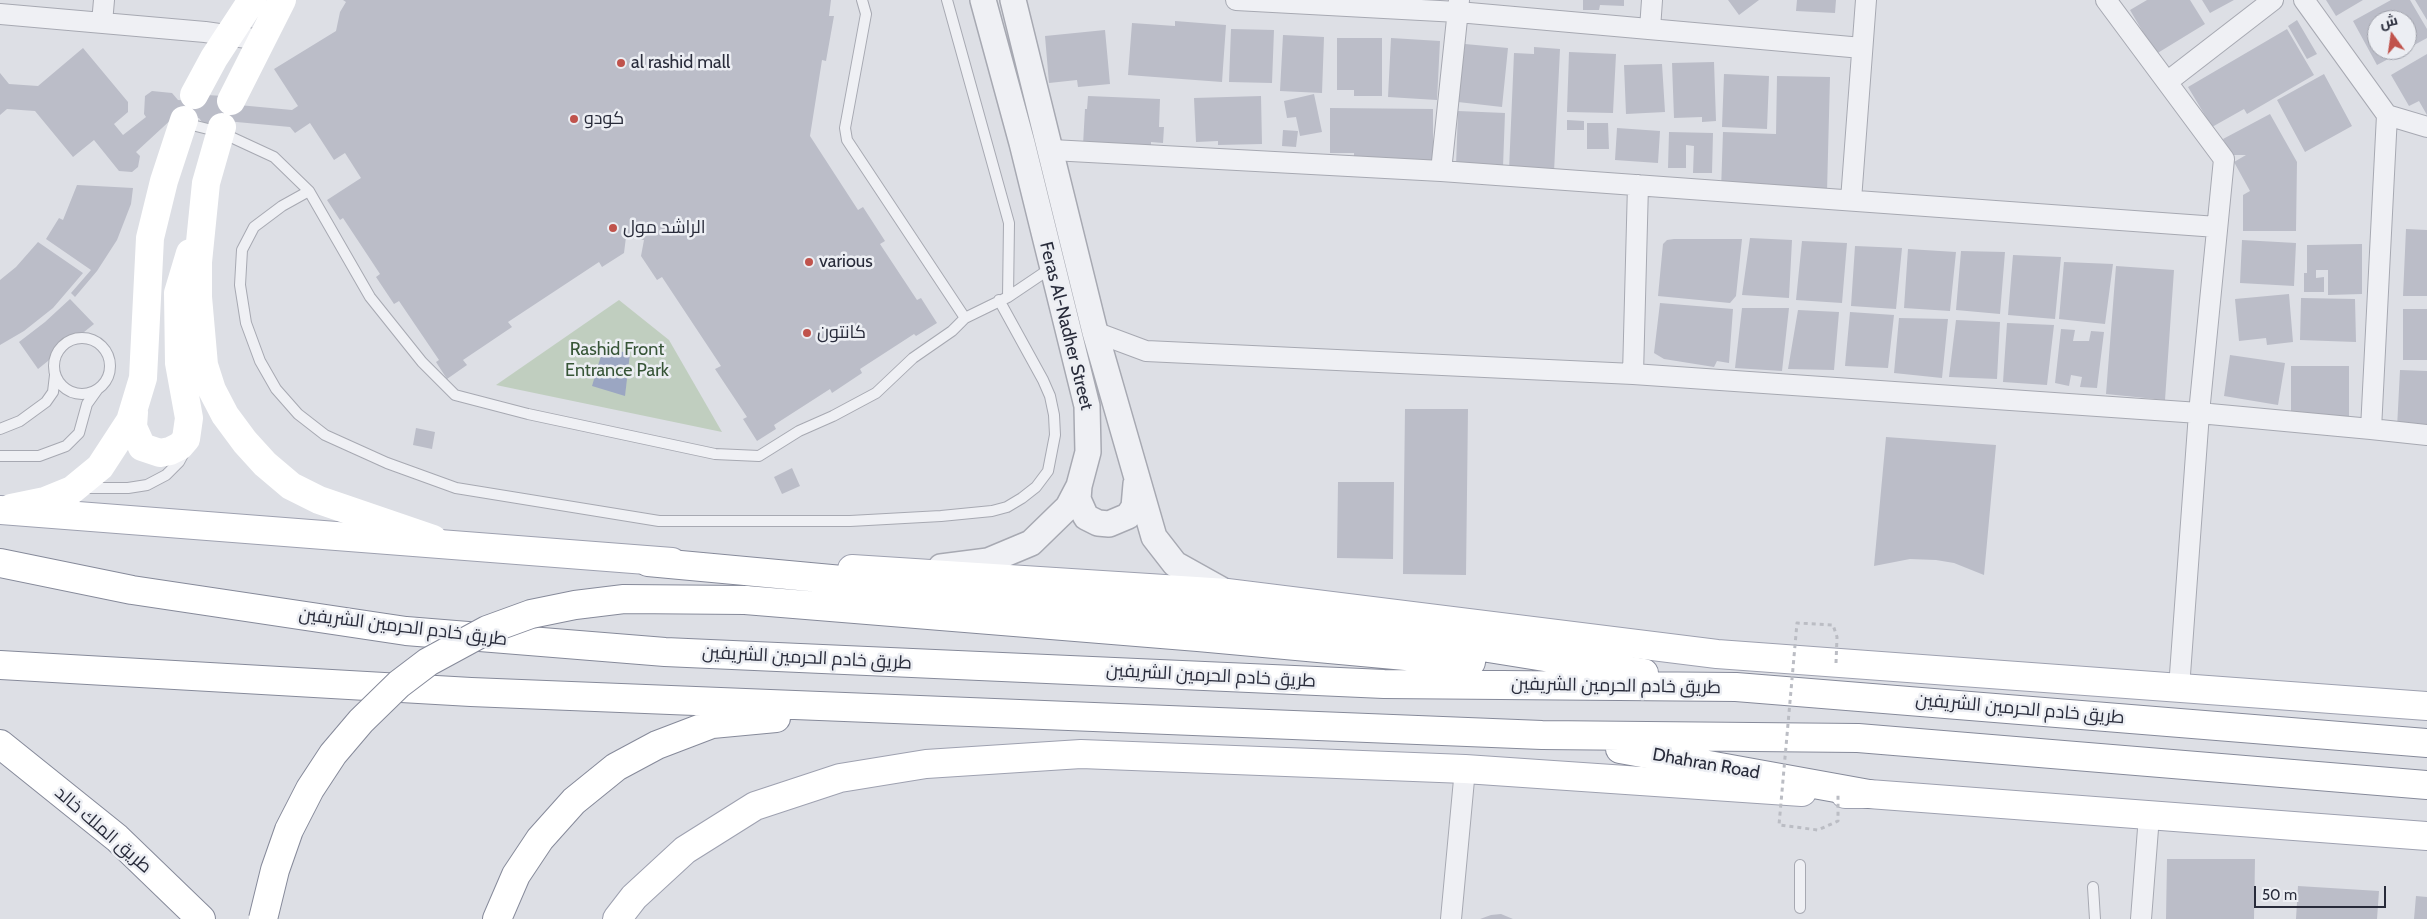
<!DOCTYPE html>
<meta charset="utf-8">
<style>
body{margin:0}
#map{position:relative;width:2427px;height:919px;overflow:hidden;background:#dddfe5;font-family:Cabin,Cairo,sans-serif}
canvas{display:block}
.north{position:absolute;left:2367px;top:10px;width:50px;height:50px;box-sizing:border-box;background:#eceef3;border:1px solid #9ea0a9;border-radius:50%;rotate:346deg;font-size:14px;font-weight:700;line-height:20px;text-align:center;color:#282b3a}
.north::after{content:'';display:block;margin:auto;width:18px;height:22px;background:#c0534c;clip-path:polygon(50% 0,100% 100%,50% 72%,0 100%)}
.scale{position:absolute;left:2254px;top:886px;width:132px;height:22px;box-sizing:border-box;border:2px solid #282b3a;border-top:0;padding-left:6px;font-size:15px;line-height:18px;white-space:nowrap;color:#282b3a;-webkit-text-stroke:4px #eceef3;paint-order:stroke}
</style>
<div id="map">
<canvas width="2427" height="919"></canvas>
<div class="north">ش</div>
<div class="scale">50 m</div>
</div>
<script>
const c = document.querySelector('canvas').getContext('2d');
c.lineJoin = 'round';
function paint(path, color) { c.fillStyle = color; c.fill(path, 'evenodd'); }
const toPath = rows => new Path2D(rows.map(r => 'M' + r).join(''));
function trace(path, color, width, dash) { c.strokeStyle = color; c.lineWidth = width; c.lineCap = dash ? 'butt' : 'round'; c.setLineDash(dash || []); c.stroke(path); }
function label(font, color, halo, rows, align = 'center') {
  c.font = font + ' Cabin,Cairo,sans-serif'; c.lineWidth = 5; c.setLineDash([]); c.textBaseline = 'middle'; c.strokeStyle = halo; c.fillStyle = color; for (const [text, x, y, turn = 0] of rows) {
    c.save(); c.translate(x, y); c.rotate((+turn || 0) * Math.PI / 180); c.textAlign = isNaN(turn) ? turn : align; if (halo) c.strokeText(text, 0, 0); c.fillText(text, 0, 0); c.restore();
  }
}
const green = toPath([
 [619,300,669,340,722,432,496,385]
]);
const water = toPath([
 [603,349,630,353,625,396,592,386]
]);
const building = toPath([
 [343,0,831,0,829,16,834,16,826,61,822,60,810,136,858,210,863,207,885,241,880,244,917,300,921,298,937,323,916,336,914,334,860,369,862,373,832,393,830,389,774,425,776,429,757,441,743,419,747,417,715,369,721,366,662,277,657,280,641,256,644,240,626,237,624,253,602,267,599,262,508,322,512,327,463,360,467,365,447,379,436,362,439,360,399,301,394,304,376,277,380,274,343,218,340,220,327,200,361,178,345,153,334,160,310,123,295,133,290,127,226,121,205,126,199,118,175,116,136,152,140,156,138,167,132,172,119,171,94,140,73,157,35,111,7,109,0,115,0,73,9,84,38,86,83,48,128,102,128,112,114,124,123,135,146,117,144,114,145,96,152,91,172,93,178,100,200,102,207,95,223,96,228,104,292,110,298,106,274,69,336,31,340,12,346,2],
 [1583,0,1624,0,1624,6,1600,5,1599,10,1583,10],
 [1728,0,1759,0,1739,15],
 [1797,0,1836,0,1835,13,1796,11],
 [2147,0,2190,0,2205,24,2156,54,2130,10],
 [2202,0,2234,0,2210,13],
 [2326,0,2363,0,2336,16],
 [2391,0,2410,0,2427,29,2427,38,2407,49,2407,20,2377,20,2377,50,2405,50,2377,65,2353,21],
 [2415,0,2427,0,2427,20],
 [2297,20,2317,54,2307,59,2288,26],
 [1175,21,1226,25,1222,82,1128,75,1132,23,1175,26],
 [1231,29,1274,30,1272,83,1229,82],
 [2287,29,2314,75,2247,114,2244,109,2212,127,2188,87],
 [1105,30,1110,84,1078,87,1077,80,1049,83,1045,36],
 [1283,35,1324,37,1322,93,1280,91],
 [1337,38,1382,38,1382,96,1354,96,1354,90,1337,90],
 [1391,38,1440,41,1437,100,1388,97],
 [1465,44,1508,48,1502,107,1458,102],
 [1534,47,1560,49,1554,172,1509,170,1514,53,1534,54],
 [1569,52,1616,54,1613,113,1567,112],
 [2427,54,2427,115,2419,101,2409,106,2391,75],
 [1714,62,1716,121,1702,122,1702,117,1674,118,1672,63],
 [1662,64,1665,112,1626,114,1624,65],
 [1724,74,1769,76,1767,129,1722,127],
 [2324,74,2352,126,2305,152,2277,100],
 [1777,76,1830,77,1827,192,1721,190,1723,132,1776,134],
 [1314,94,1322,132,1300,136,1296,117,1287,118,1284,101],
 [1088,96,1160,99,1159,127,1164,127,1163,143,1151,142,1151,148,1083,145,1085,109,1087,109],
 [1261,96,1262,144,1218,145,1218,141,1196,142,1194,98],
 [1330,108,1433,109,1433,162,1354,162,1354,153,1330,153],
 [1458,111,1505,113,1503,167,1456,166],
 [2270,114,2297,162,2296,231,2243,231,2243,195,2250,191,2234,162,2246,155,2232,155,2223,139],
 [1567,120,1584,121,1584,130,1567,130],
 [1587,123,1608,123,1609,149,1587,149],
 [1617,128,1660,131,1658,163,1615,160],
 [1283,130,1298,131,1296,147,1282,146],
 [1669,132,1713,133,1712,173,1693,173,1694,146,1686,145,1686,168,1668,168],
 [77,185,133,188,131,204,117,240,97,271,75,297,71,293,91,270,46,239,59,218,63,220],
 [2406,229,2427,230,2427,296,2403,296],
 [1750,238,1792,240,1789,298,1742,295],
 [1674,239,1742,239,1736,296,1730,303,1658,296,1663,244,1667,240],
 [2242,240,2296,243,2294,286,2240,283],
 [1802,241,1847,243,1842,303,1796,300],
 [38,242,83,273,53,308,24,331,0,345,0,280,16,267],
 [2362,244,2362,294,2328,295,2328,270,2316,270,2316,278,2324,277,2324,292,2304,292,2304,273,2307,273,2307,245],
 [1855,246,1902,248,1896,309,1851,306],
 [1908,249,1956,252,1950,311,1904,308],
 [1961,251,2005,252,2000,314,1956,310],
 [2013,255,2061,257,2055,319,2008,315],
 [2064,262,2113,264,2105,324,2059,319],
 [2116,266,2174,270,2165,400,2106,394],
 [2289,294,2293,342,2267,345,2266,338,2239,341,2235,299],
 [2301,298,2355,299,2356,342,2300,340],
 [70,299,94,324,38,369,19,342,45,322],
 [1660,303,1733,309,1729,363,1717,361,1714,367,1664,359,1654,353],
 [1742,308,1789,308,1782,371,1735,368],
 [2403,309,2427,309,2427,360,2403,360],
 [1798,310,1839,312,1834,370,1788,369],
 [1850,312,1894,315,1888,368,1845,366],
 [1899,318,1948,319,1942,378,1894,373],
 [1956,320,2000,322,1997,379,1949,377],
 [2007,323,2054,325,2047,385,2003,382],
 [2061,329,2075,330,2073,341,2089,341,2091,331,2104,332,2097,388,2080,387,2082,377,2071,375,2069,386,2055,383],
 [2230,355,2285,363,2278,405,2224,396],
 [2291,366,2349,366,2349,416,2291,416],
 [2400,370,2427,371,2427,429,2397,428],
 [1405,409,1468,409,1466,575,1403,574],
 [416,428,435,432,432,449,413,445],
 [1886,437,1996,445,1984,575,1954,563,1936,560,1910,559,1874,566],
 [792,468,800,486,782,494,774,477],
 [1338,482,1394,482,1393,559,1337,558],
 [2167,859,2255,859,2254,919,2166,919],
 [2298,886,2379,891,2377,919,2296,919],
 [2416,896,2427,897,2427,919,2414,919],
 [1501,914,1513,919,1480,919,1491,915]
]);
const service = toPath([
 [862,0,866,14,845,128,847,140,965,318],
 [947,0,1009,223,1008,297],
 [184,123,220,132,274,157,309,191,370,297,422,362,455,395,528,414,715,454,759,456,799,431,833,416,876,393,913,358,952,331,965,318,1008,297,1051,268],
 [309,191,282,206,254,227,242,250,240,285,246,323,260,361,276,389,298,414,325,435,387,463,456,488,659,521,850,521,941,516,992,511,1007,507,1022,498,1036,487,1048,471,1055,435,1054,415,1050,396,1043,380,999,300],
 '54 366a28 28 0 1 1 56 0a28 28 0 1 1-56 0Z',
 [0,429,20,421,46,402,53,392,55,375],
 [0,456,39,456,66,446,79,433,87,404,97,390],
 [85,488,128,488,147,485,166,475,179,462,185,451],
 [2093,887,2095,919],
 [1800,908,1800,865]
]);
const minor = toPath([
 [1236,0,1458,12,1862,48],
 [2106,0,2224,159,2199,413,2179,688],
 [0,14,205,32,261,40],
 [102,23,104,0],
 [1650,29,1652,0],
 [2167,82,2273,0],
 [2387,115,2427,127],
 [1052,150,1441,171,2217,227],
 [1441,171,1459,0],
 [1851,200,1866,0],
 [1095,332,1146,351,1633,374,2199,413,2371,429,2387,115,2304,0],
 [1633,374,1638,185],
 [2371,429,2427,435],
 [1451,919,1465,769],
 [2141,919,2149,816]
]);
const tertiary = toPath([
 [1013,0,1095,332,1154,537,1175,564,1227,593],
 [1079,486,1078,499,1086,517,1098,523,1109,524,1128,516,1134,507,1136,484],
 [941,567,988,561,1031,543,1068,507,1079,486,1088,452,1087,406,1022,143,983,0]
]);
const secondary = toPath([
 [194,95,214,58,252,0],
 [231,101,282,0],
 [222,127,206,183,198,262,198,297,204,365,212,390,225,415,245,442,265,464,291,486,319,500,433,539],
 [134,412,133,427,142,447,160,453,170,451,180,446,186,439,189,418,179,363,178,293,190,253],
 [11,508,45,501,72,490,100,467,130,421,143,378,150,238,164,181,184,120]
]);
const primary = toPath([
 [0,510,672,562],
 [852,569,1227,593,1717,654,2427,706],
 [1845,794,1869,794,2427,836],
 [617,919,634,897,685,850,755,806,840,778,926,764,1081,754,1465,769,1802,792]
]);
const motorway = toPath([
 [648,562,1370,629,1644,673],
 [0,563,132,590,406,631,665,652,1384,684,1736,687,2427,743],
 [745,600,1198,637,1471,662],
 [0,665,471,692,1542,735,1858,738,2427,785],
 [0,744,117,838,201,919],
 [1620,749,1869,794],
 [497,919,516,875,540,839,574,801,616,767,657,745,712,724,776,718]
]);
const pathBridge = toPath([
 [1836,663,1837,637,1833,625,1797,623,1779,825,1818,830,1838,821,1838,794]
]);
const motorwayBridge = toPath([
 [263,919,275,870,289,830,310,789,333,754,361,721,399,684,428,662,487,630,531,614,575,605,624,599,745,600]
]);
const markers = [
 [621,63,5,"#c0534c"],
 [574,119,5,"#c0534c"],
 [613,228,5,"#c0534c"],
 [809,262,5,"#c0534c"],
 [807,333,5,"#c0534c"]
];
const poiNames = [
 ["al rashid mall",631,63],
 ["كودو",584,119],
 ["الراشد مول",623,228],
 ["various",819,262],
 ["كانتون",817,333]
];
const streetNames = [
 ["Feras Al-Nadher Street",1066,326,76],
 ["طريق خادم الحرمين الشريفين",403,627,7],
 ["طريق خادم الحرمين الشريفين",807,658,3],
 ["طريق خادم الحرمين الشريفين",1211,676,3],
 ["طريق خادم الحرمين الشريفين",1616,686,1],
 ["طريق خادم الحرمين الشريفين",2020,709,5],
 ["Dhahran Road",1706,764,10],
 ["طريق الملك خالد",103,830,41]
];
const parkNames = [
 ["Rashid Front",617,350],
 ["Entrance Park",617,371]
];
paint(green, '#c0cebf');
paint(water, '#9ba6c2');
paint(building, '#bbbdc8');
trace(service, '#a7a9b2', 12);
trace(minor, '#a7a9b2', 22);
trace(tertiary, '#a7a9b2', 28);
trace(primary, '#9ea1b0', 30);
trace(motorway, '#868a9a', 30);
trace(service, '#eff0f4', 10);
trace(minor, '#eff0f4', 20);
trace(tertiary, '#eff0f4', 25);
trace(secondary, '#fff', 28);
trace(primary, '#fff', 28);
trace(motorway, '#fff', 28);
trace(motorwayBridge, '#868a9a', 30, []);
trace(pathBridge, '#bbbdc4', 3, [4, 4]);
trace(motorwayBridge, '#fff', 28);
for (const [x, y, r, color] of markers) { const dot = new Path2D(); dot.arc(x, y, r, 0, 2 * Math.PI); c.fillStyle = color; c.fill(dot); trace(dot, '#eceef3', 2); }
label('18px', '#282b3a', '#eceef3', poiNames, 'left');
label('18px', '#282b3a', '#eceef3', streetNames);
label('18px', '#375537', '#eceef3', parkNames);
</script>
